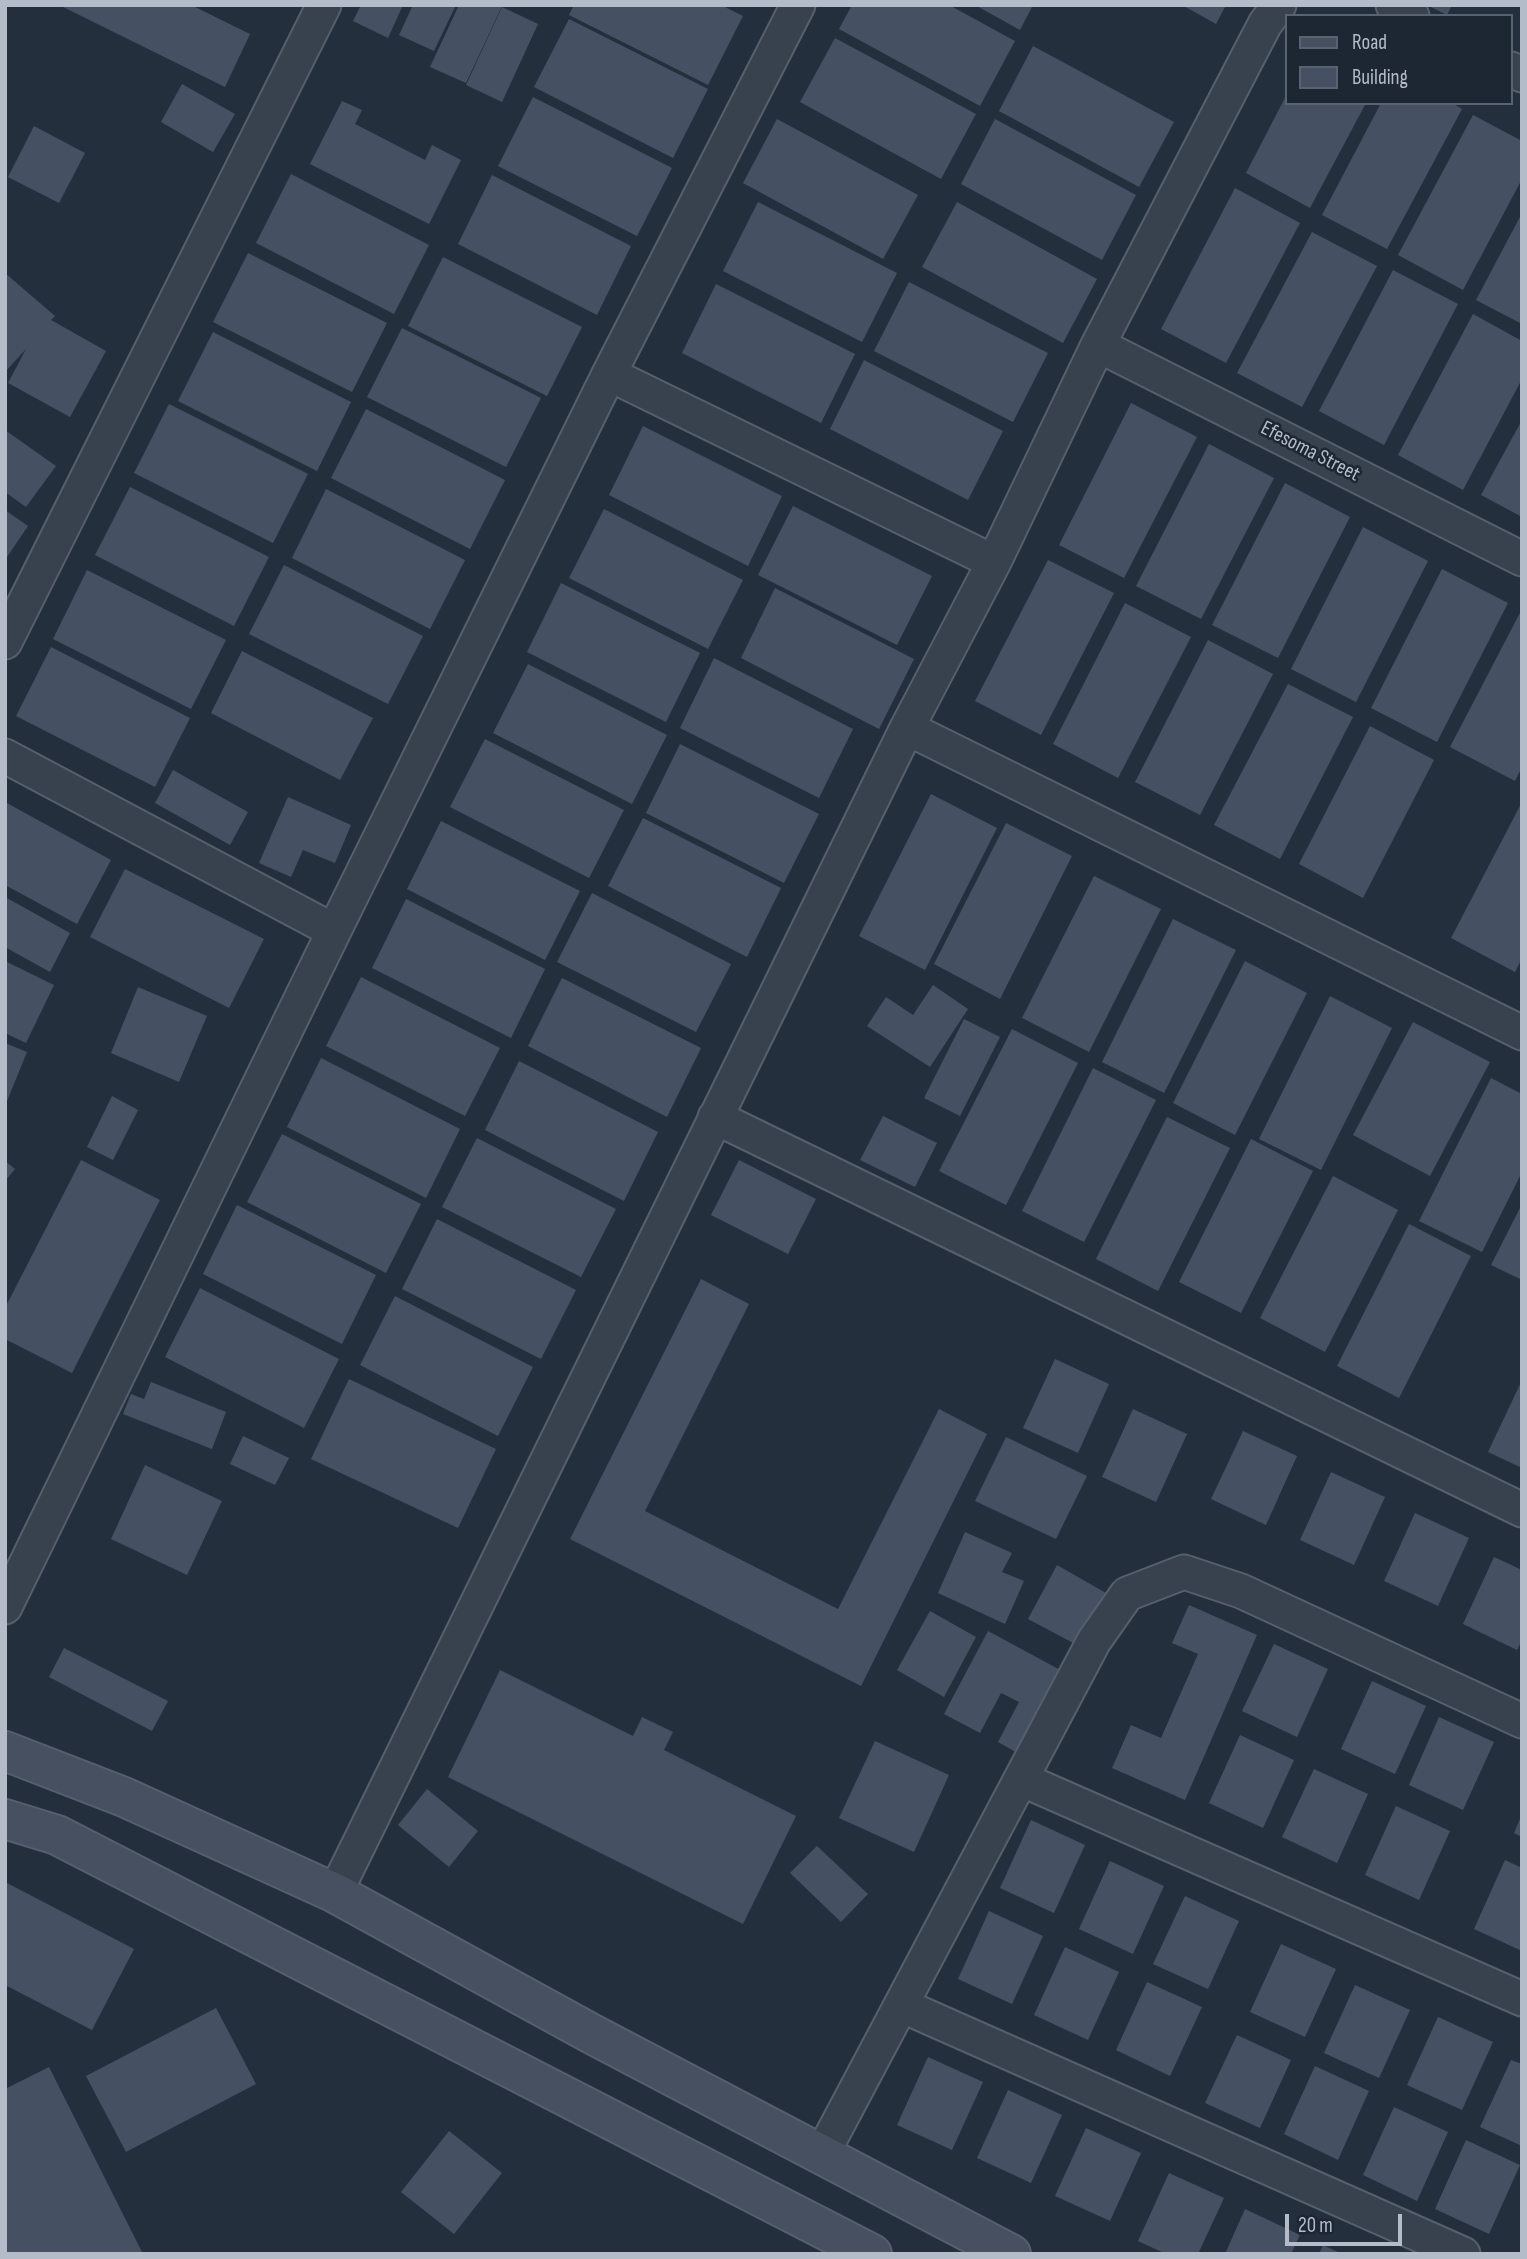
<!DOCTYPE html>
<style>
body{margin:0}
#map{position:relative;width:1527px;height:2259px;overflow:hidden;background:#242f3e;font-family:"Sofia Sans Condensed",sans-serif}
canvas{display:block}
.frame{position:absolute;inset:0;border:7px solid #b4bcc9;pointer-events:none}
.legend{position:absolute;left:1285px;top:14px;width:228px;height:91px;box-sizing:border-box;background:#1d2633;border:2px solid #59626f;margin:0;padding:9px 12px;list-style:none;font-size:21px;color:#b4bcc9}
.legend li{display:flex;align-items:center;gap:14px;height:35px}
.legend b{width:35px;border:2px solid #59626f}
.scale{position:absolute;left:1285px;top:2214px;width:117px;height:32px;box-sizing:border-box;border:4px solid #b4bcc9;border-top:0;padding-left:9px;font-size:21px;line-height:24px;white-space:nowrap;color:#b4bcc9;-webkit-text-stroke:5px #1d2633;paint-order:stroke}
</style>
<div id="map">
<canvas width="1527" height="2259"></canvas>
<div class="frame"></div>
<ul class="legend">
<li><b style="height:9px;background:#465061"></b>Road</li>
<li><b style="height:19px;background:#455162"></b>Building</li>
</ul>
<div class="scale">20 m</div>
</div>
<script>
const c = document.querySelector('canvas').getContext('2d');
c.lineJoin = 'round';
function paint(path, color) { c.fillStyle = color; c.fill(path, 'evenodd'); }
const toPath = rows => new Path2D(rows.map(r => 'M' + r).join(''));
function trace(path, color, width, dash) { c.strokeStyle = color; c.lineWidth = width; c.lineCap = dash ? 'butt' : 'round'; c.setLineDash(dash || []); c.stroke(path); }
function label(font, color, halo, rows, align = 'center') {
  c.font = font + ' "Sofia Sans Condensed",sans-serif'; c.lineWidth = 5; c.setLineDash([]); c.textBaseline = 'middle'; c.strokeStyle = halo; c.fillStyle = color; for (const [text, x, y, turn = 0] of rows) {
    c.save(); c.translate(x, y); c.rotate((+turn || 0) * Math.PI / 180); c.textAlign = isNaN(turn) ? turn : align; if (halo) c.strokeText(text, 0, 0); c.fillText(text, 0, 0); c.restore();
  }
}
const building = toPath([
 [59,5,191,5,250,34,225,87],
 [361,5,403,5,388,38,353,21],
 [413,5,456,5,434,51,399,35],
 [459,5,502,6,466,83,430,67],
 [574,5,721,5,743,16,708,85,569,15],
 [852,5,949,5,1015,41,980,106,839,29],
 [975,5,1033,5,1020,30],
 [1182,5,1226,5,1216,24],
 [1427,5,1452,5,1447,15],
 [502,7,538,24,502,102,466,85],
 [569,19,708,89,673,158,534,87],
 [835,38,976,114,941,179,800,102],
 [1033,46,1174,122,1139,187,999,111],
 [182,84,235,114,213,152,161,122],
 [1287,94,1287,103,1366,103,1310,208,1246,173],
 [533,97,672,168,637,236,498,166],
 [342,101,362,110,355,124,425,160,432,145,461,160,429,224,310,164],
 [1381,103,1452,103,1462,109,1387,249,1322,215],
 [1473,115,1522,141,1522,179,1463,290,1398,255],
 [777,119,918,195,883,259,743,183],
 [995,119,1136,195,1102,260,961,184],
 [34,126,85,153,59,203,8,177],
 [291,174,429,245,394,314,256,243],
 [492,175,631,246,597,315,458,244],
 [1235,188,1300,223,1226,363,1161,329],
 [758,202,897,273,862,342,723,271],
 [957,202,1097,279,1063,343,922,267],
 [1522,213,1522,324,1476,300],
 [1312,232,1377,266,1302,407,1237,373],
 [248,253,387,323,352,392,213,322],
 [443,257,582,327,547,396,408,326],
 [1393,270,1458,304,1384,445,1319,411],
 [5,273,55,316,51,320,106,351,70,417,8,383,26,349,5,372],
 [909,282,1048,353,1013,422,874,351],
 [716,284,855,354,821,423,682,353],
 [1473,314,1522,341,1522,379,1463,490,1398,455],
 [402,328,541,398,506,467,367,397],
 [213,332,351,402,317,471,178,401],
 [864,360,1003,431,968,500,830,429],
 [1131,403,1197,437,1124,578,1059,545],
 [169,404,308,474,273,543,134,473],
 [366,409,505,480,470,549,331,478],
 [1522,420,1522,517,1481,495],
 [643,426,782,496,748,566,609,495],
 [5,430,56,466,26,507,5,492],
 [1209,444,1274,478,1201,619,1136,586],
 [1285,483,1350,517,1278,658,1212,625],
 [130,487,269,557,234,626,95,555],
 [326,489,465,560,430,629,292,558],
 [793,506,932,576,897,645,758,575],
 [604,509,743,580,708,649,569,578],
 [5,510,28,526,5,560],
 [1363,527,1428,561,1356,702,1291,669],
 [1048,560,1114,593,1041,735,975,701],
 [284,565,423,636,388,704,249,634],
 [1442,569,1508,603,1437,742,1371,708],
 [87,570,226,640,191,709,53,639],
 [561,583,700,653,666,722,527,652],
 [775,588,914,659,879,729,741,658],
 [1125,603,1191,637,1118,778,1053,744],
 [1522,609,1522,767,1515,781,1450,747],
 [1208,640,1273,674,1200,815,1135,782],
 [51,647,190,718,155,787,16,716],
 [242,651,373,718,340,780,211,713],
 [714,658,853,729,819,798,680,728],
 [528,664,667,735,632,804,493,733],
 [1288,684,1353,717,1280,859,1214,825],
 [1370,726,1434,760,1363,898,1299,864],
 [485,739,624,810,589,878,450,807],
 [680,744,819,814,784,883,646,813],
 [173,770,248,812,230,845,155,803],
 [931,794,997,828,925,970,859,936],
 [288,797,351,825,335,863,303,850,291,877,259,863],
 [5,802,111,860,77,924,5,885],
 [1522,802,1522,958,1515,972,1451,938],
 [643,818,781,888,747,957,608,886],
 [441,821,580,891,545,960,407,889],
 [1006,823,1072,856,1000,999,934,964],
 [125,869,264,939,229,1008,90,937],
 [1094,876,1161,909,1089,1052,1022,1018],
 [592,893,731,964,696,1032,557,962],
 [5,897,70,933,50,972,5,947],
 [406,899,545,969,511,1038,372,968],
 [1173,919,1236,950,1164,1093,1102,1062],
 [5,961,54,985,26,1043,5,1033],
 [1245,961,1307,993,1235,1135,1173,1103],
 [361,977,500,1048,465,1116,326,1046],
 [562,978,701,1048,667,1117,528,1046],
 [933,985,968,1009,930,1067,867,1026,886,997,913,1015],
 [138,987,207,1016,179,1082,111,1053],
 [1330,996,1392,1028,1321,1170,1259,1139],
 [964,1019,1000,1037,960,1116,924,1098],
 [1413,1022,1490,1062,1430,1176,1353,1135],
 [1012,1029,1078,1063,1006,1205,939,1171],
 [5,1043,27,1052,5,1106],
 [321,1058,460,1129,426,1198,287,1127],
 [519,1061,658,1132,624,1201,485,1130],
 [1093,1068,1156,1100,1084,1242,1022,1211],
 [1491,1078,1522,1094,1522,1172,1482,1252,1419,1221],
 [112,1096,138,1110,113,1160,87,1147],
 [883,1116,937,1143,915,1187,860,1160],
 [1167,1117,1230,1148,1158,1291,1096,1259],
 [282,1134,421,1204,386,1273,247,1202],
 [477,1138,616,1209,581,1277,442,1207],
 [1251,1139,1313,1171,1241,1313,1179,1282],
 [81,1160,160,1200,72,1373,5,1339,5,1308],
 [739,1160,816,1199,788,1254,711,1215],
 [5,1161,15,1169,5,1181],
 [1333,1176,1398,1210,1325,1352,1260,1318],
 [1522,1204,1522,1280,1491,1265],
 [237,1205,376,1275,342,1344,203,1274],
 [437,1219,576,1290,541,1359,402,1289],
 [1409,1224,1471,1256,1399,1398,1337,1366],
 [701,1279,749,1304,645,1511,838,1609,939,1409,987,1434,861,1686,570,1539],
 [200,1288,339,1359,304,1428,165,1357],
 [395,1296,533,1367,498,1436,360,1365],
 [1055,1359,1109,1384,1078,1453,1023,1428],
 [349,1379,496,1449,458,1528,311,1459],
 [1522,1380,1522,1468,1488,1452],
 [151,1382,226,1412,212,1449,123,1414,131,1394,144,1399],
 [1133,1409,1187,1434,1156,1502,1102,1477],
 [1243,1431,1297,1456,1266,1525,1211,1499],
 [243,1436,289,1458,275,1485,230,1464],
 [1006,1437,1087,1476,1056,1539,975,1501],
 [145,1465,222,1501,187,1575,111,1539],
 [1331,1472,1385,1497,1354,1565,1300,1540],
 [1415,1513,1469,1538,1438,1606,1384,1581],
 [965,1532,1012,1553,1002,1572,1024,1581,1005,1624,938,1593],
 [1494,1557,1522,1570,1522,1640,1517,1650,1463,1624],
 [1057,1565,1106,1593,1077,1645,1028,1619],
 [1189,1605,1257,1635,1185,1800,1112,1768,1131,1725,1161,1738,1198,1654,1172,1643],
 [930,1611,976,1637,944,1697,897,1670],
 [988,1631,1064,1672,1021,1755,998,1742,1019,1702,1001,1693,980,1733,944,1714],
 [1274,1644,1328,1669,1297,1737,1242,1711],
 [64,1648,168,1701,152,1731,49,1677],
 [500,1670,633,1736,642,1717,673,1732,664,1750,796,1816,743,1924,448,1777],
 [1372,1681,1426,1706,1395,1774,1341,1749],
 [1439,1717,1494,1742,1463,1810,1409,1785],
 [1240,1735,1294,1760,1263,1828,1209,1803],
 [875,1741,949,1775,914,1852,839,1818],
 [1314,1769,1368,1794,1337,1863,1282,1837],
 [427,1789,478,1831,449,1867,398,1825],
 [1396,1806,1450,1831,1419,1900,1365,1875],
 [1522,1814,1522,1837,1514,1833],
 [1031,1820,1085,1845,1054,1913,1000,1888],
 [817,1846,868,1894,841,1922,790,1873],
 [1505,1860,1522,1868,1522,1951,1474,1929],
 [1110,1861,1164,1886,1133,1954,1079,1929],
 [5,1882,134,1949,92,2030,5,1985],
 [1185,1896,1239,1921,1208,1989,1153,1964],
 [989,1911,1043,1936,1012,2004,958,1979],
 [1281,1944,1336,1969,1305,2037,1250,2012],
 [1065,1947,1119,1972,1088,2040,1034,2015],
 [1147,1982,1202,2007,1170,2076,1116,2050],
 [1355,1985,1410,2010,1379,2078,1324,2053],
 [216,2008,256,2084,126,2152,86,2076],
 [1438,2017,1493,2042,1462,2110,1407,2085],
 [1237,2035,1291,2060,1260,2128,1205,2103],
 [928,2057,983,2082,952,2150,897,2125],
 [1511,2060,1522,2064,1522,2146,1480,2127],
 [1315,2066,1369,2091,1338,2160,1284,2134],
 [49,2067,143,2254,5,2254,5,2089],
 [1008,2090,1062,2115,1031,2183,977,2158],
 [1394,2107,1448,2132,1417,2201,1363,2175],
 [1086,2128,1141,2153,1110,2221,1055,2196],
 [449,2131,502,2173,454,2234,401,2192],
 [1466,2140,1520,2165,1489,2234,1435,2209],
 [1169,2173,1224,2198,1198,2254,1166,2254,1138,2241],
 [1245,2209,1300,2235,1291,2254,1225,2254],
 [1323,2245,1342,2254,1319,2254]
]);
const minor = toPath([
 [1393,5,1412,16],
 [1511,69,1522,75],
 [1098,345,1522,559],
 [609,374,994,562],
 [5,642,324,5],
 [907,728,1522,1033],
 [5,756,334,931],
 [715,1117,1522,1510],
 [5,1607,334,931,609,374,798,5],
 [1021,1779,1522,1999],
 [335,1893,907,728,994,562,1098,345,1265,24,1279,5],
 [901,2005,1463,2254],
 [822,2154,1094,1641,1127,1594,1184,1572,1241,1591,1522,1721]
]);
const secondary = toPath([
 [5,1751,124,1797,335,1893,592,2034,1011,2254],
 [5,1819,57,1835,872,2254]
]);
const streetNames = [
 ["Efesoma Street",1310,452,27]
];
paint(building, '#455162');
trace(minor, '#565f6c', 37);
trace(secondary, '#565f6c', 42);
trace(minor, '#38414e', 33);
trace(secondary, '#465061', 38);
label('21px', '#b4bcc9', '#1d2633', streetNames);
</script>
